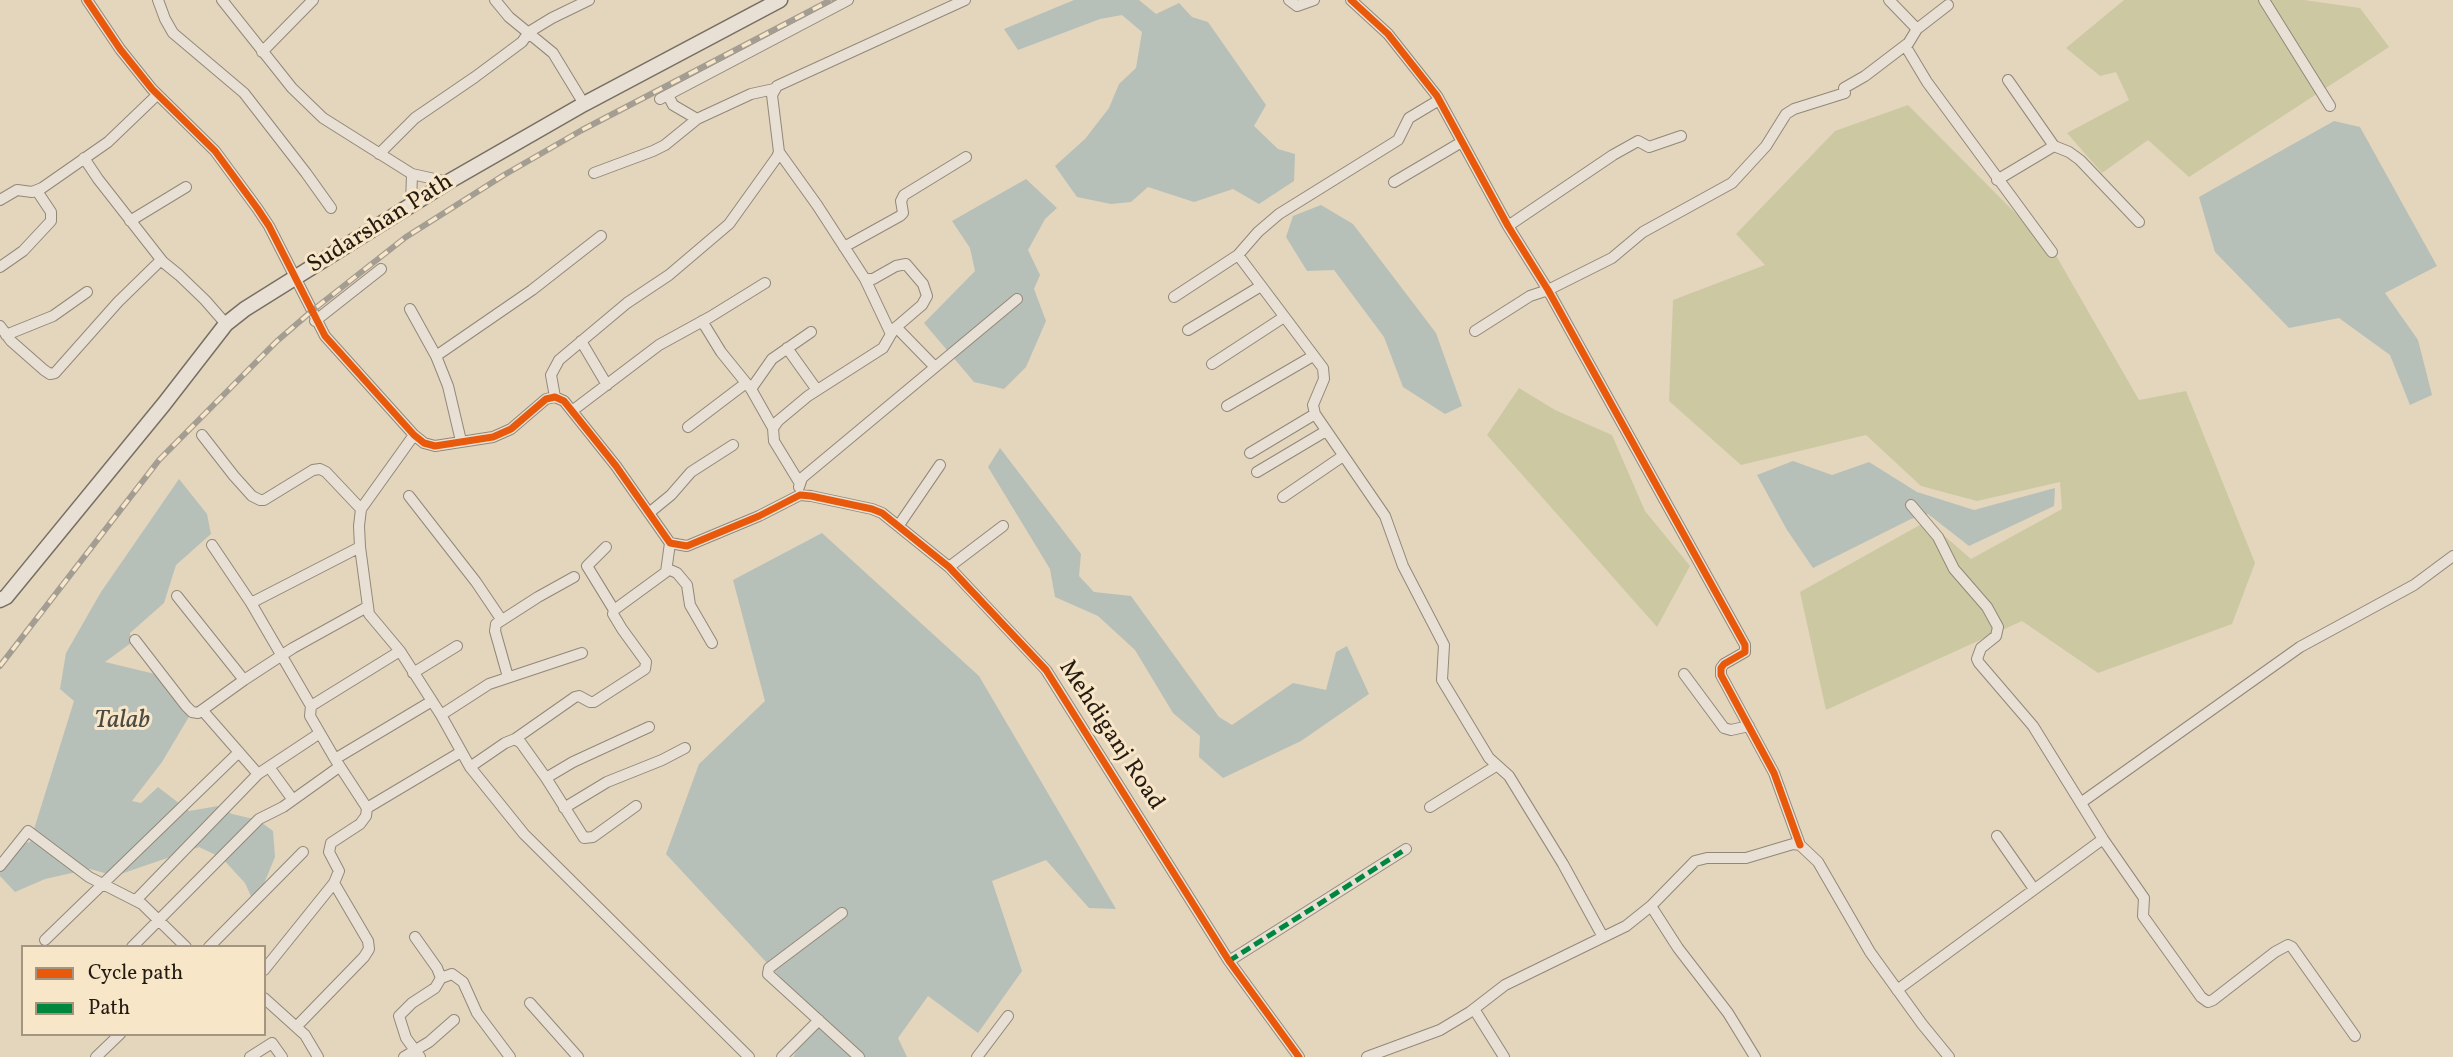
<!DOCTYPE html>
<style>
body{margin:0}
#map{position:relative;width:2453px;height:1057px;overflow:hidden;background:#e4d5bd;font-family:Vollkorn,serif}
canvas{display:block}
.legend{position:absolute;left:21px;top:945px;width:245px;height:91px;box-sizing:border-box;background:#f8e6c9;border:2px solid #a39580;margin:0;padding:9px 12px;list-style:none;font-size:21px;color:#241b12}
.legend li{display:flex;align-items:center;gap:14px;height:35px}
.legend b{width:35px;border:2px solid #a39580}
</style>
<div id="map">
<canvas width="2453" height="1057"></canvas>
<ul class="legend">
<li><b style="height:9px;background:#e8590c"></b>Cycle path</li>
<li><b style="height:9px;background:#00873e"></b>Path</li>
</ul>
</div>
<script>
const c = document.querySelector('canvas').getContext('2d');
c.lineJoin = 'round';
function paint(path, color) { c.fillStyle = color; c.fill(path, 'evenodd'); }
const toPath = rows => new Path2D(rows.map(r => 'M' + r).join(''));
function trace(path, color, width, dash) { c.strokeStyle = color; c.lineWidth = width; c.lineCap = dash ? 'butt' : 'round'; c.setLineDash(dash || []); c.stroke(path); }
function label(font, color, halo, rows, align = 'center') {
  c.font = font + ' Vollkorn,serif'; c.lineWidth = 6; c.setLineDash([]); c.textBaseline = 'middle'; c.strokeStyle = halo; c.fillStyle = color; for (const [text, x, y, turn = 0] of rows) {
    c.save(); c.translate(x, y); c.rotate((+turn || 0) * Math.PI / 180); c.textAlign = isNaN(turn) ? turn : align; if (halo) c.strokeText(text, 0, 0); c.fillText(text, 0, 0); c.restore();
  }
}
const green = toPath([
 [2124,0,2304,0,2360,8,2389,47,2189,177,2148,140,2102,173,2067,133,2129,100,2116,72,2100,76,2066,48],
 [1908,105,2054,252,2139,400,2186,391,2255,563,2232,624,2098,673,2022,621,1826,710,1800,592,1927,521,1971,559,2062,509,2060,482,1977,501,1921,486,1866,435,1741,465,1669,401,1673,300,1765,265,1736,234,1835,131],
 [1519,388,1555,410,1612,435,1645,511,1690,566,1657,627,1487,435]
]);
const water = toPath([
 [1074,0,1139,0,1156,14,1179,3,1192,17,1208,22,1266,105,1254,126,1278,149,1295,154,1294,181,1259,204,1233,189,1194,202,1148,187,1131,202,1111,204,1077,197,1055,166,1085,139,1109,108,1119,84,1136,68,1142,32,1122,15,1100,19,1018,50,1004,29],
 [2334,121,2360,127,2437,266,2385,293,2418,340,2432,395,2410,405,2390,355,2339,318,2289,328,2215,252,2199,197],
 [1026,179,1057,208,1045,219,1028,250,1040,275,1034,289,1046,321,1026,367,1004,389,974,382,924,323,975,271,970,248,952,221],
 [1321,205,1353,224,1436,333,1462,406,1445,414,1403,387,1384,337,1334,270,1307,271,1286,237,1293,216],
 [1000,448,1081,554,1079,576,1094,592,1131,596,1219,717,1232,725,1293,683,1326,690,1336,652,1347,646,1369,694,1301,741,1223,778,1199,757,1200,736,1173,713,1135,650,1098,616,1055,597,1050,569,988,467],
 [1793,461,1832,475,1869,462,1917,492,1974,510,2055,488,2054,506,1969,546,1928,514,1911,519,1813,568,1787,530,1757,475],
 [179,479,207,514,211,534,176,565,164,603,130,633,131,643,105,662,159,675,190,715,162,762,132,801,141,803,158,787,189,811,218,806,232,814,258,820,273,831,275,857,255,905,245,883,222,858,199,847,115,876,90,869,45,879,15,892,0,876,0,867,26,843,30,842,74,701,60,689,66,653,101,592],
 [822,533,979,676,1116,909,1089,908,1046,860,992,881,1022,971,978,1033,928,996,898,1038,907,1057,793,1057,817,1017,666,854,699,764,765,701,733,580]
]);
const minor = toPath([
 [87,0,120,49,152,89,215,151,257,208,269,226,325,336,414,435,424,443,435,446,493,437,511,429,546,399,555,397,564,401,616,466,670,543,687,546,759,516,800,495,811,496,872,509,882,513,949,567,1046,670,1229,961,1299,1057],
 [158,0,165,19,173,33,244,93,306,173,331,208],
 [222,0,292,88,323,118,412,174,448,182],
 [495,0,509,17,553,53,584,104],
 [1289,0,1297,6,1314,0],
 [1351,0,1388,34,1437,96,1508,226,1548,290,1745,645,1745,652,1724,664,1721,668,1721,675,1774,773,1800,845],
 [1889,0,1917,29,1906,47,1927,82,2052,252],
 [2264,0,2330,106],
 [1917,29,1948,5],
 [262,52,313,0],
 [2008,80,2054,146],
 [1844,88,1865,76,1907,44],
 [668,95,673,105,697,119,751,94,774,89],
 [660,99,848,0],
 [779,152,817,205,865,279,873,279,896,266,906,264,923,284,927,296,922,305,894,329,883,348,808,396,778,421,773,428,774,441,799,482],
 [379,154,415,118,475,77,522,42,529,32,552,18,589,0],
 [84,158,98,179,163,262],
 [594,173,653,151,665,145,697,119],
 [1997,180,2054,146,2069,152,2080,160,2139,222],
 [1394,182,1460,143],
 [0,200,17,190,32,192,42,188,108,142,157,95],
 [411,204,412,174],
 [130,221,186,187],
 [1508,226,1613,155,1638,141,1649,147,1681,136],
 [844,247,900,216,903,213,901,201,904,195,966,157],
 [1238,255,1323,368,1324,379,1313,405,1315,414,1385,516,1403,566,1444,645,1442,680,1489,758,1509,776,1563,864,1603,937],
 [0,267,23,251,51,221,51,212,37,191],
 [865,279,891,334],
 [1174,297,1238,255,1258,232,1279,214,1398,140,1409,118,1439,100],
 [410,309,436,356,448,386,461,441],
 [315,321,381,269],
 [702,321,721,352,751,389,773,428],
 [0,326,11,341,44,370,50,374,55,373,118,302,159,262,163,262,179,275,205,300,226,324],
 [896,327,935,367],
 [1188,330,1261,286],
 [1475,331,1530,296,1548,290,1612,258,1643,232,1732,183,1766,146,1786,114,1794,109,1845,93],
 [6,335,53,316,87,292],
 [581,341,607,385],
 [787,348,817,390],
 [436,356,532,290,601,236],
 [1212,364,1284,317],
 [751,389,772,359,811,332],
 [555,397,551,375,559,360,627,303,669,275,729,224,777,157,779,152,772,95,777,86,965,0],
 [1227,406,1313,356],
 [572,411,659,345,710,317,765,283],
 [688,427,746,383],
 [202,435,234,476,252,496,260,500,264,500,313,470,320,469,326,472,361,509],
 [414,435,361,509,359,526,360,547,369,614,400,651,441,715,470,767,524,834,749,1057],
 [1250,453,1315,414],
 [1257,472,1326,431],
 [799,487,802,478,1017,299],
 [409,496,476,582,501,619],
 [1283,497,1343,456],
 [1911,505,1938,537,1954,569,1987,607,1998,627,1996,636,1981,648,1977,659,1979,663,2033,726,2103,839,2144,898,2143,916,2201,997,2208,1002,2213,1000,2275,952,2288,945,2292,947,2355,1036],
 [649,513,671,495,691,472,733,445],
 [899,525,940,465],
 [212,545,251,603,311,706,400,651],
 [606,547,587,566,614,610],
 [949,567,1003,526],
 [668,569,677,573,687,585,690,605,712,643],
 [177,596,244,680],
 [251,603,360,547],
 [135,640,186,706,192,712,198,713,244,680,293,648,367,607],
 [413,673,457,646],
 [1684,674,1724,728,1731,730,1749,726],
 [508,677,495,631,496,624,538,597,574,577],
 [311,706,310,716,335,759],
 [203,711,258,774],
 [441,715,489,684,582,653],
 [515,739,575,697,579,696,590,702,594,702,645,669,646,662,622,629,613,614,614,610,666,572,670,543],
 [269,767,293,800],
 [470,767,505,743,515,739,521,743,546,778,584,838,593,837,636,806],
 [546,778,573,762,649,727],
 [2082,802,2300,647,2414,585,2453,556],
 [1430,807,1496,766],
 [367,808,461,752],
 [564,808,607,782,662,760,685,748],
 [1997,836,2034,889],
 [0,866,28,831,89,877,142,904,186,947],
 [136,900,258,774,320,733],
 [1651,906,1678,948,1728,1013,1755,1057],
 [842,913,769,968,768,974,859,1057],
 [415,937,437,968,441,978,435,988,412,1003,399,1016,406,1038,420,1057],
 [45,940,239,752],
 [132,947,259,819,283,807,339,767],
 [209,947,303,852],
 [1229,961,1406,849],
 [264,970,334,883,339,871,329,852,331,843,360,824,366,816,367,808,335,759,432,701],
 [441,978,452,974,463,982,477,1013,510,1057],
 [1897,990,2103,839],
 [264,998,305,1035,318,1057],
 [530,1003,578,1057],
 [1474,1009,1504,1057],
 [297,1026,364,957,369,949,368,941,334,883],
 [96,1057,120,1034],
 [250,1057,272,1043,282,1057],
 [404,1057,429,1042,454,1020],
 [782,1057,819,1020],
 [977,1057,1008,1016],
 [1367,1057,1440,1030,1470,1012,1505,985,1626,926,1651,906,1695,861,1707,858,1746,858,1793,844,1800,845,1818,862,1870,952,1922,1024,1949,1057]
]);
const secondary = toPath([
 [0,600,6,597,164,404,226,324,245,309,448,182,584,104,780,0]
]);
const rail = toPath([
 [0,666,159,460,277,341,313,310,406,237,504,175,582,130,831,0]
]);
const quiet = toPath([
 [1229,961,1406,849]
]);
const cycleway = toPath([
 [87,0,120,49,152,89,215,151,257,208,269,226,325,336,414,435,424,443,435,446,493,437,511,429,546,399,555,397,564,401,616,466,670,543,687,546,759,516,800,495,811,496,872,509,882,513,949,567,1046,670,1229,961,1299,1057],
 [1351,0,1388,34,1437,96,1508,226,1548,290,1745,645,1745,652,1724,664,1721,668,1721,675,1774,773,1800,845]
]);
const streetNames = [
 ["Sudarshan Path",381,225,-32],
 ["Mehdiganj Road",1110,736,57]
];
const waterNames = [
 ["Talab",122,722]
];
paint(green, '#ccc9a2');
paint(water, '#b6c0b8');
trace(minor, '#928879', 12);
trace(secondary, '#776f62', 17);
trace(minor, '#e8e0d4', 10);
trace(secondary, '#e8e0d4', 14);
trace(rail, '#a39d92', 6);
trace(rail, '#f8e6c9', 3.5, [10]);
trace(quiet, '#00873e', 5, [10, 5]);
trace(cycleway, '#e8590c', 7);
label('24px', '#241b12', '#f8e6c9', streetNames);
label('italic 26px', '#4a4a43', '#f8e6c9', waterNames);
</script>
